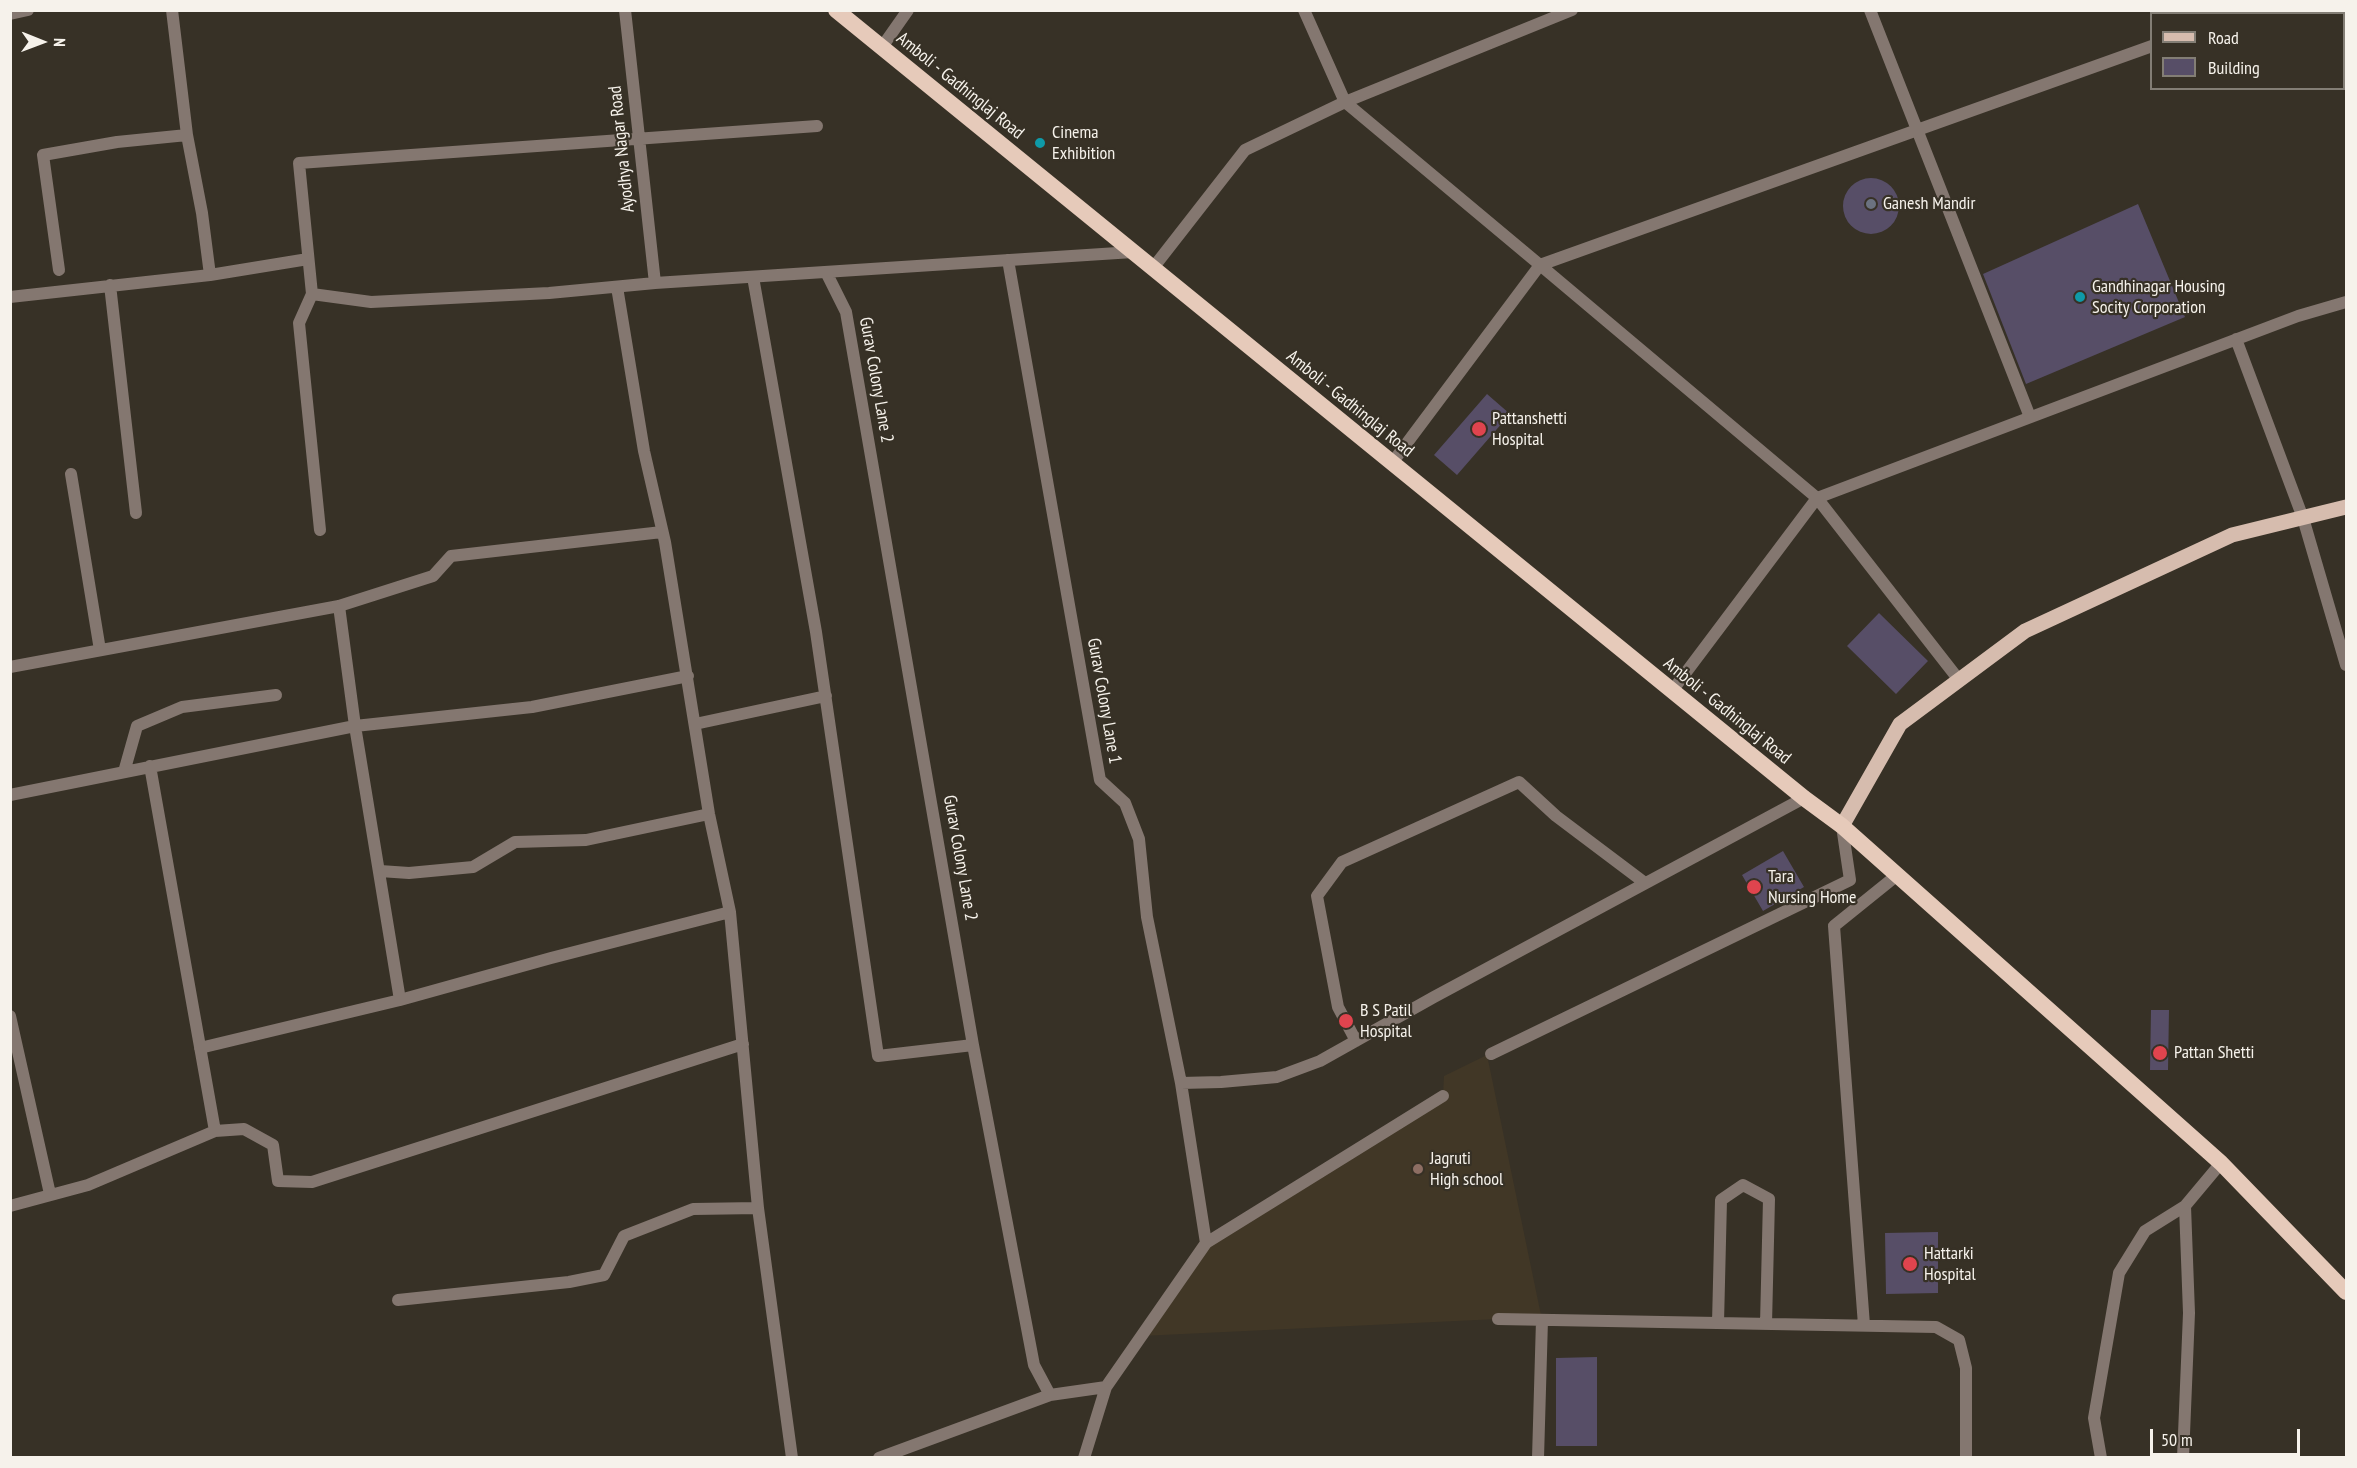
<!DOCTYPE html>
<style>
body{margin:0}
#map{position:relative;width:2357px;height:1468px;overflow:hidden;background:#373126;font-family:"PT Sans Narrow",sans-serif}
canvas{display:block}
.frame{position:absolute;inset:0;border:12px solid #f6f2eb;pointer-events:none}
.legend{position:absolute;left:2150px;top:12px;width:195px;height:78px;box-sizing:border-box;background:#373126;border:2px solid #837e75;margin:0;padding:8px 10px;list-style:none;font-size:18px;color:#f6f2eb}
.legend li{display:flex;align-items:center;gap:12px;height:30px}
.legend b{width:30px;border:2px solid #837e75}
.north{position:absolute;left:12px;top:12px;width:60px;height:60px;-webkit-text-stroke:4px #373126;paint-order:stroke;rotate:91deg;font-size:16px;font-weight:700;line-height:24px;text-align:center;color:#f6f2eb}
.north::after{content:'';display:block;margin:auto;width:21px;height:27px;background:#f6f2eb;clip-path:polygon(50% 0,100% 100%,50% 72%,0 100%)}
.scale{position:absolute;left:2150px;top:1429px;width:150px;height:27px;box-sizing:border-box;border:3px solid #f6f2eb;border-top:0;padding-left:8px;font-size:18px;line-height:21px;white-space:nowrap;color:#f6f2eb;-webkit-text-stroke:4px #373126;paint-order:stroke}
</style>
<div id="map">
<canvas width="2357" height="1468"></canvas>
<div class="frame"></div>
<ul class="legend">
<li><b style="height:8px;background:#d6bcae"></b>Road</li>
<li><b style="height:16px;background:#574e67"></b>Building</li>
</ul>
<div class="north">N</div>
<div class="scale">50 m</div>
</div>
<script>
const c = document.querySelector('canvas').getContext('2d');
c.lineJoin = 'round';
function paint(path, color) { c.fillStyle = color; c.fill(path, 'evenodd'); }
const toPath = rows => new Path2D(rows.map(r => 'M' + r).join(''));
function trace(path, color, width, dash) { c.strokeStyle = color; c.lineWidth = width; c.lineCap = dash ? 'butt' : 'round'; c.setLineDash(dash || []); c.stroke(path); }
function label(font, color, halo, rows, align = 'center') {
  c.font = font + ' "PT Sans Narrow",sans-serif'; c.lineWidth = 4.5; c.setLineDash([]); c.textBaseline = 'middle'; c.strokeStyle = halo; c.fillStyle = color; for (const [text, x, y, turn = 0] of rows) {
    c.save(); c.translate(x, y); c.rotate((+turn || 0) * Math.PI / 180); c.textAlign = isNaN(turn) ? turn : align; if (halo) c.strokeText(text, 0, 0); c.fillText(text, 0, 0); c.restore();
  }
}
const built = toPath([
 [1487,1055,1542,1320,1498,1319,1141,1336,1206,1243,1443,1096,1444,1076]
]);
const building = toPath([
 '1843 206a28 28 0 1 1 56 0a28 28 0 1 1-56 0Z',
 [2138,204,2185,317,2026,384,1983,274],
 [1487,394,1510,414,1457,475,1434,455],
 [1879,613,1928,661,1896,694,1847,646],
 [1783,851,1804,887,1763,911,1742,875],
 [2151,1010,2169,1010,2168,1070,2150,1070],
 [1938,1232,1938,1293,1886,1294,1885,1233],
 [1597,1357,1597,1446,1556,1446,1556,1358]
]);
const minor = toPath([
 [172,10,187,135,202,213,210,275],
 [625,10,655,283],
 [1304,10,1345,102,1540,265,1392,463],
 [1870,10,2030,417],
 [10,14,28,10],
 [882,47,908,10],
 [817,126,299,163,312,294,371,302,549,293,655,283,1133,252],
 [1008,260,1100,780,1125,803,1139,839,1147,917,1181,1083,1206,1243],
 [1540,265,2152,46],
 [1540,265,1817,498,1959,680],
 [1153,268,1245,150,1345,102,1572,10],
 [59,270,43,155,117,142,187,135],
 [826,272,846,312,973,1045,1034,1365,1050,1395,1106,1387],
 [753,277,816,632,878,1056,973,1045],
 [110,285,136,513],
 [617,287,644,451,665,542,709,814,730,912,758,1208,792,1458],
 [312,294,299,323,320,530],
 [10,297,210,275,308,259],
 [2236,339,2303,518,2346,665],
 [71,474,100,650],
 [339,606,355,726,400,1000],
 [10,667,339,606,433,576,451,556,662,532],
 [1672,691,1817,498,2298,316,2346,302],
 [695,724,826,696],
 [150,766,215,1131],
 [124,772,137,726,182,707,276,695],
 [10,795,355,726,532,707,688,676],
 [380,871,409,873,473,867,515,842,586,840,709,814],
 [10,1016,50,1194],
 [1356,1041,1338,1007,1317,896,1342,862,1519,782,1556,816,1645,883],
 [200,1048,400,1000,551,958,730,912],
 [1491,1054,1850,880,1842,826],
 [1181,1083,1221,1082,1277,1077,1320,1061,1434,997,1804,798],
 [10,1206,88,1185,215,1131,244,1129,273,1145,278,1181,312,1182,743,1044],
 [398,1300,569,1282,604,1275,624,1236,693,1209,758,1208],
 [1498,1319,1936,1327,1959,1340,1966,1368,1966,1458],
 [1718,1323,1721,1200,1743,1185,1769,1199,1766,1324],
 [1864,1325,1834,926,1896,876],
 [879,1458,1050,1395],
 [1084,1458,1106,1387,1206,1243,1443,1096],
 [1538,1458,1542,1320],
 [2101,1458,2094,1418,2119,1273,2145,1231,2185,1206,2221,1163],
 [2183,1458,2189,1313,2185,1206]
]);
const primary = toPath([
 [1842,826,1900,724,2025,631,2232,535,2346,507]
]);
const trunk = toPath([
 [836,10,1804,798,1842,826,2221,1163,2346,1292]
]);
const markers = [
 [1040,143,6,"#0f9aa8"],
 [1871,204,6,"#6b7280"],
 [2080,297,6,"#0f9aa8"],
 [1479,429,8,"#e0444e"],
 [1754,887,8,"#e0444e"],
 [1346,1021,8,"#e0444e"],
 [2160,1053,8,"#e0444e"],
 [1418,1169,6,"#8d6e63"],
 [1910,1264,8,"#e0444e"]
];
const streetNames = [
 ["Amboli - Gadhinglaj Road",960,86,39],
 ["Ayodhya Nagar Road",622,149,-96],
 ["Gurav Colony Lane 2",876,380,80],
 ["Amboli - Gadhinglaj Road",1350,404,39],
 ["Gurav Colony Lane 1",1104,701,80],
 ["Amboli - Gadhinglaj Road",1727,711,39],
 ["Gurav Colony Lane 2",960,858,80]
];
const poiNames = [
 ["Cinema",1052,133],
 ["Exhibition",1052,154],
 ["Ganesh Mandir",1883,204],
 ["Gandhinagar Housing",2092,287],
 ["Socity Corporation",2092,308],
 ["Pattanshetti",1492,419],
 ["Hospital",1492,440],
 ["Tara",1768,877],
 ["Nursing Home",1768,898],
 ["B S Patil",1360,1011],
 ["Hospital",1360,1032],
 ["Pattan Shetti",2174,1053],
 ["Jagruti",1430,1159],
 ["High school",1430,1180],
 ["Hattarki",1924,1254],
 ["Hospital",1924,1275]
];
paint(built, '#413726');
paint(building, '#574e67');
trace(minor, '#847770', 12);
trace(primary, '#d6bcae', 15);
trace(trunk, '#e6caba', 16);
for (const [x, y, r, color] of markers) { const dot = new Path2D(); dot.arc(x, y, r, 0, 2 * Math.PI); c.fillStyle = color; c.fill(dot); trace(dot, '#373126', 2); }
label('18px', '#f6f2eb', '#373126', streetNames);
label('18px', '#f6f2eb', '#373126', poiNames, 'left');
</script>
